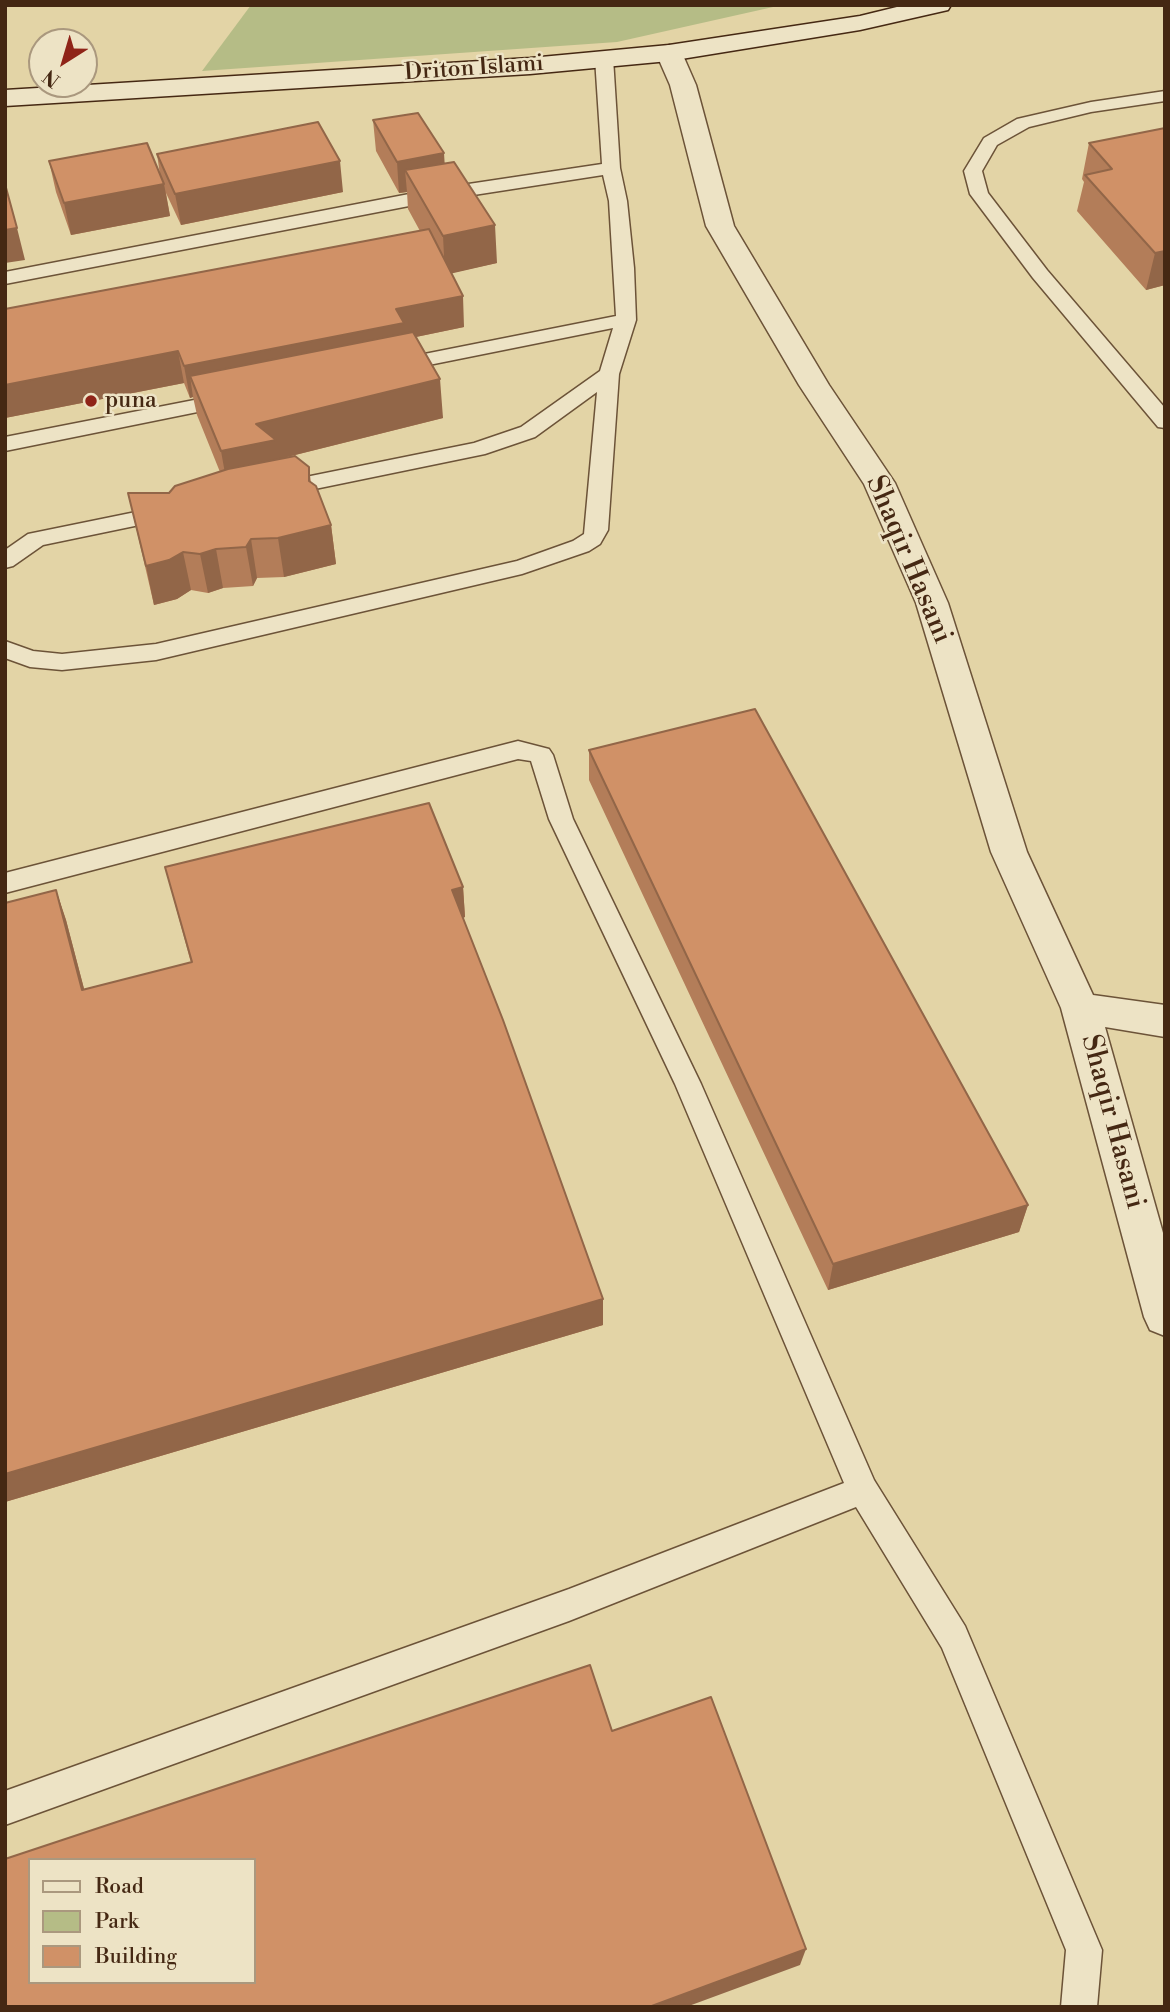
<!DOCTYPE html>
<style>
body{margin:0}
#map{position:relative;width:1170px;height:2012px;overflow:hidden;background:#e3d4a6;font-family:"Libre Bodoni",serif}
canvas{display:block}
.frame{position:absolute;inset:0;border:7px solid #452813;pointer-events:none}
.legend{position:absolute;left:28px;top:1858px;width:228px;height:126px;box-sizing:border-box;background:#ede3c5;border:2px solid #aa987e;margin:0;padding:9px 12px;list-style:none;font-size:21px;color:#452813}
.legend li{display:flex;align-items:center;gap:14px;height:35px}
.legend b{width:35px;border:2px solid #aa987e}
.north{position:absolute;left:28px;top:28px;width:70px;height:70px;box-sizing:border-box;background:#ede3c5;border:2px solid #aa987e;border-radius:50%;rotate:217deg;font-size:19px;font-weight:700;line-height:28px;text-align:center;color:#452813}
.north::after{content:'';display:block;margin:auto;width:24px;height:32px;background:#8f2418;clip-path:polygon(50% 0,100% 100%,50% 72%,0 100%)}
</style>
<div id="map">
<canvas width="1170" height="2012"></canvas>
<div class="frame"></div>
<ul class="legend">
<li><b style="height:9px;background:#ede3c5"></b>Road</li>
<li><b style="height:19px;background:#b5bc86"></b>Park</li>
<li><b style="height:19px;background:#d09167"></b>Building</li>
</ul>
<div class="north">N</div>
</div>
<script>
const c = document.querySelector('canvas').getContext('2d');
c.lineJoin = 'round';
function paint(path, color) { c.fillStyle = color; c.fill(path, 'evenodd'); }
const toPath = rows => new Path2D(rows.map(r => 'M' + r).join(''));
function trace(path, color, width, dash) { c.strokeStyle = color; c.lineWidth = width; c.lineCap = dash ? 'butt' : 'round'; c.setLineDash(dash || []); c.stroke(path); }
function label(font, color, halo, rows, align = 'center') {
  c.font = font + ' "Libre Bodoni",serif'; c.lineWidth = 5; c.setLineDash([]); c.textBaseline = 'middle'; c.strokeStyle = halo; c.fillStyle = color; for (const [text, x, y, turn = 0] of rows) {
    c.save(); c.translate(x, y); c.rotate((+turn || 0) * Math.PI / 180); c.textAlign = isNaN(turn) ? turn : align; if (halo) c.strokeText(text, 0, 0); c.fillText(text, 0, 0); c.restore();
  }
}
const green = toPath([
 [251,5,782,5,617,42,202,71]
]);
const lane = toPath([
 [604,53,613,58,620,168,627,201,634,268,636,320,619,374,608,530,600,544,589,551,522,574,156,660,62,670,30,667,5,658,5,641,33,651,62,654,156,644,517,561,573,541,584,534,597,392,535,437,485,454,276,497,268,495,265,490,268,485,276,483,474,443,521,427,600,371,613,328,394,372,387,370,384,366,387,362,394,360,616,316,609,201,603,175,435,201,5,284,5,272,435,189,602,164,595,58,604,53],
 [1165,91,1165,101,1091,112,1029,127,997,145,982,171,988,193,1047,270,1165,408,1165,428,1158,427,1033,278,970,194,964,171,984,138,1017,119,1091,102,1165,91],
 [230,393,237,394,240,399,237,404,5,451,5,437,230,393],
 [170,505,178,507,181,512,178,517,43,545,13,566,5,568,5,550,28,534,170,505],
 [518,741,549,749,553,755,573,819,701,1084,874,1480,965,1626,1102,1950,1097,2007,1061,2007,1066,1950,942,1648,856,1507,569,1621,5,1825,5,1791,569,1589,844,1483,675,1084,549,819,531,761,518,759,5,893,5,873,518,741]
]);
const street = toPath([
 [669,45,678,48,682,53,696,85,734,226,829,385,895,483,948,603,1027,852,1093,995,1165,1005,1165,1037,1105,1027,1165,1240,1165,1336,1150,1330,1144,1317,1061,1008,991,852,916,603,864,484,799,385,706,226,670,85,656,53,660,48,669,45]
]);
const secondary = toPath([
 [905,5,951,5,948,10,860,30,669,61,530,74,5,106,5,90,530,58,669,45,860,16,905,5]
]);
const wall = toPath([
 [373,120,445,163,497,263,451,273,464,327,416,337,443,418,279,459,309,467,311,483,331,525,336,564,284,577,257,578,253,586,223,588,208,593,191,590,177,599,154,605,128,493,169,493,220,472,197,415,193,397,190,398,184,383,5,418,5,309,420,231,408,209,407,192,399,193,376,151],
 [1165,128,1165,285,1146,290,1077,211,1084,182,1082,179,1089,143],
 [157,154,343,192,181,225,166,193,170,216,71,235,56,192,49,161,160,175],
 [589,750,1028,1205,1019,1232,828,1290,589,780],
 [165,867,463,887,465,917,463,918,603,1299,603,1325,5,1502,56,890,66,920,84,989,191,963]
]);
const shadedWall = toPath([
 [444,153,446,185,405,170,407,192,399,193,397,162],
 [340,161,343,192,181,225,175,194],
 [164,184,170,216,71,235,64,203],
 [495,225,497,263,445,275,443,236],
 [17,228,25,260,5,263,5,230],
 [1165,251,1165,285,1146,290,1155,253],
 [463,296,464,327,406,339,190,376,193,397,190,398,184,366,396,309],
 [178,351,184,383,5,418,5,385],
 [440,379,443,418,279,459,228,490,221,451,256,424],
 [331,525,336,564,284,577,278,538],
 [251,539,257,578,253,586,246,547],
 [216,549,223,588,208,593,200,554],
 [183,552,191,590,177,599,154,605,146,566],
 [463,887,465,917,454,920,452,890],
 [56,890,66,920,92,1019,82,990],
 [1028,1205,1019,1232,828,1290,833,1264],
 [603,1299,603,1325,5,1502,5,1474],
 [806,1949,800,1965,686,2007,649,2007]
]);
const building = toPath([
 [418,113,444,153,397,162,373,120,418,113],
 [318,122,340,161,175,194,157,154,318,122],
 [1165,128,1165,251,1155,253,1085,175,1112,169,1089,143,1165,128],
 [147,143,164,184,64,203,49,161,147,143],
 [454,162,495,225,443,236,405,170,454,162],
 [5,184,17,228,5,230,5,184],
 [429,229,463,296,396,309,404,323,184,366,178,351,5,385,5,309,429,229],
 [413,332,440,379,256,424,276,440,221,451,190,376,413,332],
 [295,456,309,467,309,481,316,486,331,525,278,538,251,539,246,547,216,549,200,554,183,552,169,560,146,566,128,493,169,493,175,486,228,469,295,456],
 [755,709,1028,1205,833,1264,589,750,755,709],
 [429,803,463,887,452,890,503,1020,603,1299,5,1474,5,903,56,890,82,990,192,962,165,867,429,803],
 [590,1665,612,1731,711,1697,806,1949,649,2007,5,2007,5,1859,590,1665],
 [30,1860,254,1860,254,1982,30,1982,30,1860]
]);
const markers = [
 [91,401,7,"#8f2418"]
];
const farStreetnames = [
 ["Driton Islami",474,69,-4]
];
const farPoinames = [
 ["puna",105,401]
];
const streetNames = [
 ["Shaqir Hasani",908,560,67],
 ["Shaqir Hasani",1112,1122,75]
];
paint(green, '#b5bc86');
trace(lane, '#6c5338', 3);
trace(street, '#6c5338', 3);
trace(secondary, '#452813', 3);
paint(lane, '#ede3c5');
paint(street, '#ede3c5');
paint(secondary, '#ede3c5');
paint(wall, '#b37d59');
paint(shadedWall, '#926648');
paint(building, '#d09167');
trace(building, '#926648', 2);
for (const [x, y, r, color] of markers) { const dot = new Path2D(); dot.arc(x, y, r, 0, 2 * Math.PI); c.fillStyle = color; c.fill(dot); trace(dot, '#ede3c5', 2.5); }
label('23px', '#452813', '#ede3c5', farStreetnames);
label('23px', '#452813', '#ede3c5', farPoinames, 'left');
label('28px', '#452813', '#ede3c5', streetNames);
</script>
